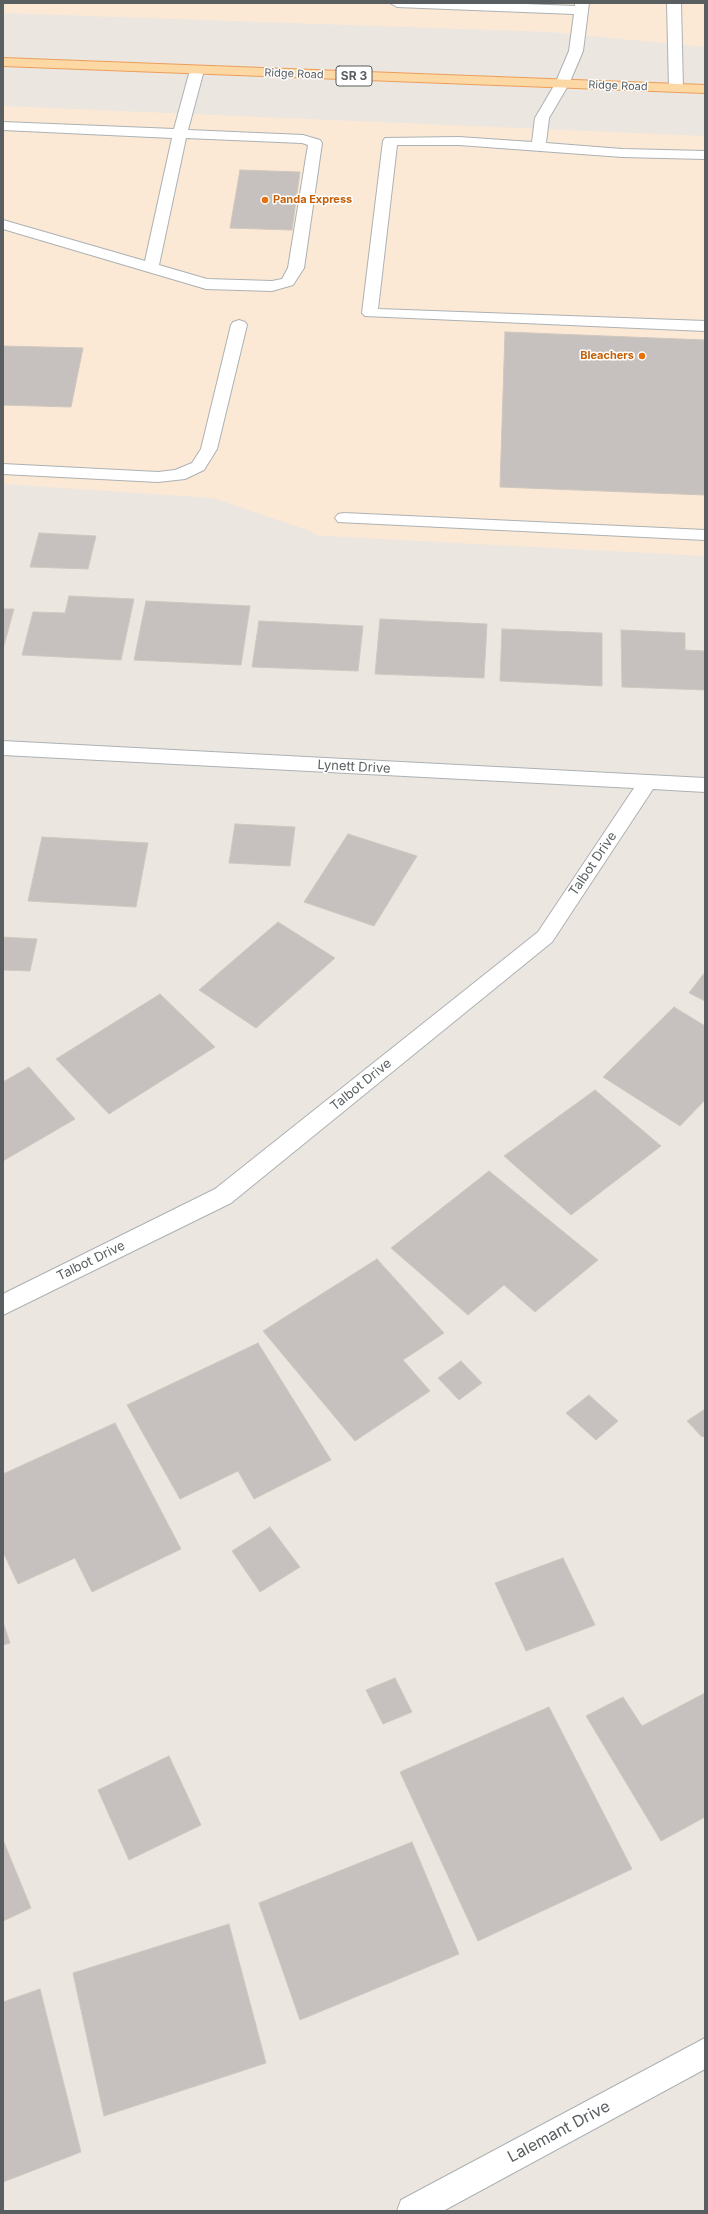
<!DOCTYPE html>
<style>
body{margin:0}
#map{position:relative;width:708px;height:2214px;overflow:hidden;background:#ece6e0;font-family:Inter,sans-serif}
canvas{display:block}
.frame{position:absolute;inset:0;border:4px solid #595f61;pointer-events:none}
</style>
<div id="map">
<canvas width="708" height="2214"></canvas>
<div class="frame"></div>
</div>
<script>
const c = document.querySelector('canvas').getContext('2d');
c.lineJoin = 'round';
function paint(path, color) { c.fillStyle = color; c.fill(path, 'evenodd'); }
const toPath = rows => new Path2D(rows.map(r => 'M' + r).join(''));
function trace(path, color, width, dash) { c.strokeStyle = color; c.lineWidth = width; c.lineCap = dash ? 'butt' : 'round'; c.setLineDash(dash || []); c.stroke(path); }
function label(font, color, halo, rows, align = 'center') {
  c.font = font + ' Inter,sans-serif'; c.lineWidth = 3; c.setLineDash([]); c.textBaseline = 'middle'; c.strokeStyle = halo; c.fillStyle = color; for (const [text, x, y, turn = 0] of rows) {
    c.save(); c.translate(x, y); c.rotate((+turn || 0) * Math.PI / 180); c.textAlign = isNaN(turn) ? turn : align; if (halo) c.strokeText(text, 0, 0); c.fillText(text, 0, 0); c.restore();
  }
}
const commercial = toPath([
 [3,3,705,3,705,47,550,32,3,13],
 [3,106,705,136,705,556,326,536,313,535,313,532,213,498,3,484]
]);
const building = toPath([
 [240,170,300,172,292,230,230,228,240,170],
 [505,332,705,340,705,495,500,487,505,332],
 [3,346,83,348,71,407,3,405,3,346],
 [39,533,96,536,88,569,30,567,39,533],
 [69,596,134,599,121,660,22,655,33,612,65,613,69,596],
 [146,601,250,606,241,665,134,660,146,601],
 [3,609,14,609,3,649,3,609],
 [380,619,487,624,484,678,375,674,380,619],
 [259,621,363,626,358,671,252,667,259,621],
 [502,629,602,633,602,686,500,681,502,629],
 [621,630,685,633,685,650,705,651,705,690,622,687,621,630],
 [235,824,295,827,290,866,229,863,235,824],
 [348,834,417,856,374,926,304,902,348,834],
 [42,837,148,843,136,907,28,901,42,837],
 [278,922,335,958,256,1028,199,990,278,922],
 [3,937,37,939,30,971,3,970,3,937],
 [705,972,705,1001,689,993,705,972],
 [160,994,215,1047,109,1114,56,1059,160,994],
 [674,1007,705,1026,705,1100,680,1126,603,1077,674,1007],
 [29,1067,75,1119,3,1161,3,1082,29,1067],
 [595,1090,661,1146,571,1215,504,1156,595,1090],
 [489,1171,598,1260,535,1312,504,1285,468,1315,391,1248,489,1171],
 [377,1259,444,1333,403,1360,430,1391,355,1441,263,1331,377,1259],
 [258,1343,331,1460,254,1499,238,1471,180,1499,127,1405,258,1343],
 [461,1361,482,1383,459,1400,438,1378,461,1361],
 [589,1395,618,1421,596,1440,566,1413,589,1395],
 [705,1409,705,1436,702,1437,687,1421,705,1409],
 [115,1423,181,1549,92,1592,75,1558,18,1584,3,1552,3,1474,115,1423],
 [270,1527,300,1567,260,1592,232,1551,270,1527],
 [563,1558,595,1625,526,1651,495,1583,563,1558],
 [3,1622,10,1643,3,1645,3,1622],
 [395,1678,412,1712,383,1724,366,1690,395,1678],
 [705,1693,705,1817,661,1841,586,1716,623,1697,642,1726,705,1693],
 [549,1707,632,1869,478,1941,400,1772,549,1707],
 [169,1756,201,1825,129,1860,98,1790,169,1756],
 [3,1840,31,1908,3,1921,3,1840],
 [412,1842,459,1954,300,2020,259,1903,412,1842],
 [229,1924,266,2063,104,2116,73,1973,229,1924],
 [40,1989,81,2152,3,2182,3,2002,40,1989]
]);
const service = toPath([
 [390,3,500,3,575,6,575,3,589,3,583,51,569,84,549,118,546,143,622,149,705,151,705,159,622,157,459,145,397,145,378,309,705,321,705,331,365,316,362,313,383,141,385,138,459,137,532,142,535,118,555,84,569,51,574,14,397,7,390,3],
 [667,3,681,3,683,88,676,92,669,88,667,3],
 [197,66,204,70,188,130,303,135,320,140,322,143,304,268,293,285,272,291,206,289,3,229,3,220,145,261,172,138,3,130,3,122,174,129,190,70,197,66],
 [186,138,302,143,308,145,288,268,282,279,272,281,207,279,159,265,186,138],
 [239,320,245,322,247,325,217,449,204,470,185,479,158,482,3,474,3,464,158,472,175,470,192,463,201,449,231,325,233,322,239,320],
 [344,513,705,530,705,540,338,522,335,518,338,514,344,513]
]);
const minor = toPath([
 [3,741,705,778,705,792,653,789,552,942,231,1203,3,1315,3,1294,215,1189,538,932,634,788,3,755,3,741],
 [705,2038,705,2069,443,2211,397,2211,401,2200,705,2038]
]);
const primary = toPath([
 [3,58,705,85,705,93,3,66,3,58]
]);
const markers = [
 [265,200,4,"#e8710a"],
 [642,356,4,"#e8710a"]
];
const farStreetnames = [
 ["Ridge Road",294,74,2],
 ["Ridge Road",618,86,2]
];
const farFoodnames = [
 ["Panda Express",273,200],
 ["Bleachers",634,356,"right"]
];
const shields = [
 [354,76,36]
];
const shieldNames = [
 ["SR 3",354,76]
];
const streetNames = [
 ["Lynett Drive",354,767,3],
 ["Talbot Drive",593,864,-56],
 ["Talbot Drive",361,1085,-39],
 ["Talbot Drive",91,1261,-26]
];
const nearStreetnames = [
 ["Lalemant Drive",559,2132,-28]
];
paint(commercial, '#fce9d5');
paint(building, '#c6c1be');
trace(building, '#d0c7bf', 1);
trace(service, '#acb1b3', 2);
trace(minor, '#acb1b3', 2);
trace(primary, '#ec9e5a', 2);
paint(service, '#fff');
paint(minor, '#fff');
paint(primary, '#fcd8a5');
for (const [x, y, r, color] of markers) { const dot = new Path2D(); dot.arc(x, y, r, 0, 2 * Math.PI); c.fillStyle = color; c.fill(dot); trace(dot, '#fff', 1.5); }
label('11px', '#595f61', '#fff', farStreetnames);
label('bold 11px', '#c56008', '#fff', farFoodnames, 'left');
for (const [x, y, w] of shields) { const box = new Path2D(); box.roundRect(x - w / 2, y - 10, w, 20, 3); c.fillStyle = '#fff'; c.fill(box); trace(box, '#595f61', 1); }
label('bold 12px', '#595f61', null, shieldNames);
label('13px', '#595f61', '#fff', streetNames);
label('16px', '#595f61', '#fff', nearStreetnames);
</script>
